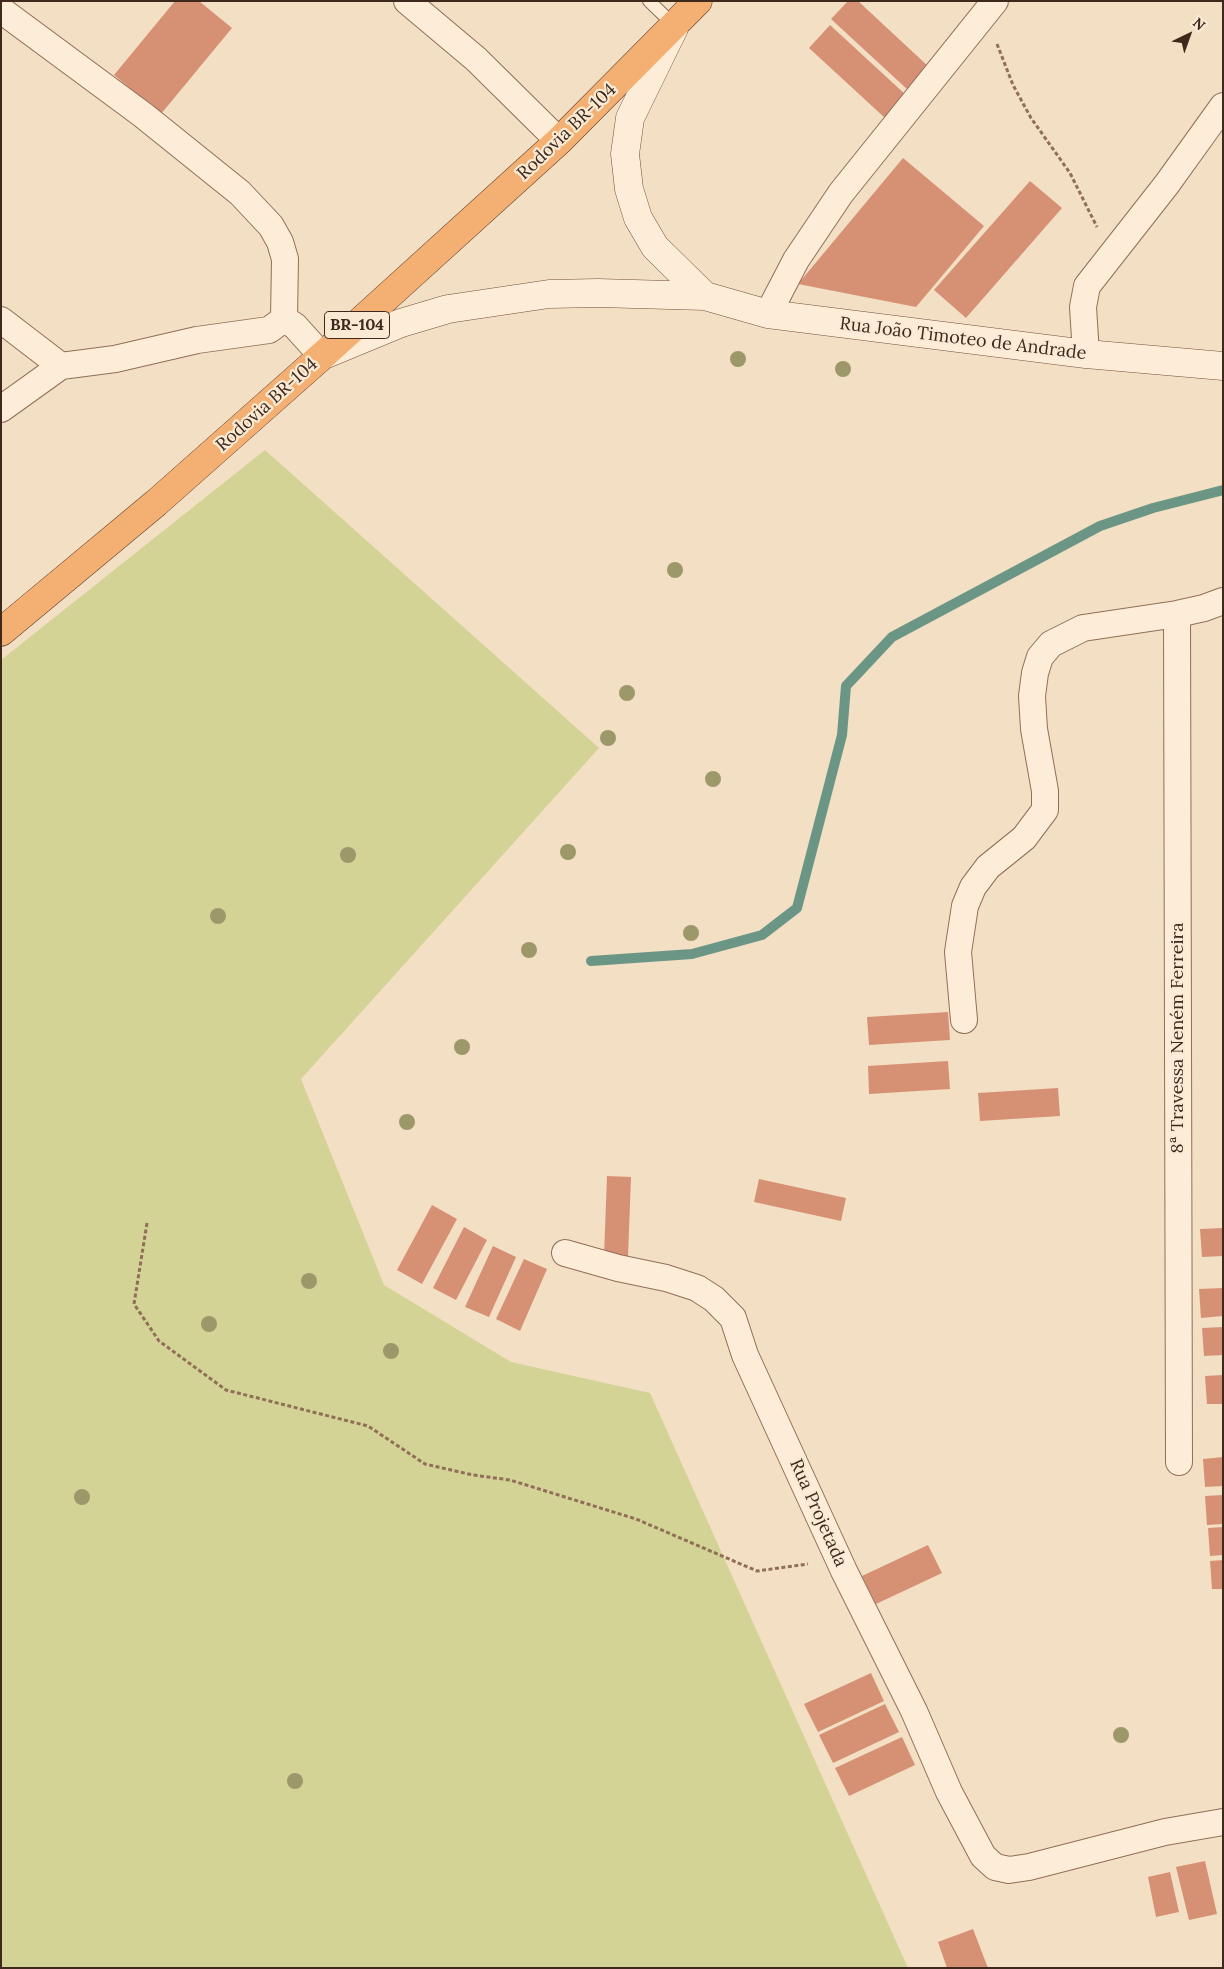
<!DOCTYPE html>
<meta charset="utf-8">
<style>
body{margin:0}
#map{position:relative;width:1224px;height:1969px;overflow:hidden;background:#f3dfc4;font-family:Lora,serif}
canvas{display:block}
.frame{position:absolute;inset:0;border:2px solid #3f291d;pointer-events:none}
.north{position:absolute;left:1164px;top:10px;width:50px;height:50px;-webkit-text-stroke:4px #faead4;paint-order:stroke;rotate:42deg;font-size:14px;font-weight:700;line-height:20px;text-align:center;color:#3f291d}
.north::after{content:'';display:block;margin:auto;width:18px;height:22px;background:#3f291d;clip-path:polygon(50% 0,100% 100%,50% 72%,0 100%)}
</style>
<div id="map">
<canvas width="1224" height="1969"></canvas>
<div class="frame"></div>
<div class="north">N</div>
</div>
<script>
const c = document.querySelector('canvas').getContext('2d');
c.lineJoin = 'round';
function paint(path, color) { c.fillStyle = color; c.fill(path, 'evenodd'); }
const toPath = rows => new Path2D(rows.map(r => 'M' + r).join(''));
function trace(path, color, width, dash) { c.strokeStyle = color; c.lineWidth = width; c.lineCap = dash ? 'butt' : 'round'; c.setLineDash(dash || []); c.stroke(path); }
function label(font, color, halo, rows, align = 'center') {
  c.font = font + ' Lora,serif'; c.lineWidth = 4.5; c.setLineDash([]); c.textBaseline = 'middle'; c.strokeStyle = halo; c.fillStyle = color; for (const [text, x, y, turn = 0] of rows) {
    c.save(); c.translate(x, y); c.rotate((+turn || 0) * Math.PI / 180); c.textAlign = isNaN(turn) ? turn : align; if (halo) c.strokeText(text, 0, 0); c.fillText(text, 0, 0); c.restore();
  }
}
const green = toPath([
 [265,450,599,748,301,1079,384,1285,511,1362,650,1393,908,1968,1,1968,1,660]
]);
const stream = toPath([
 [591,961,692,954,762,935,797,908,842,735,846,686,892,637,1100,526,1153,508,1223,490]
]);
const building = toPath([
 [175,1,199,1,232,28,161,114,114,75],
 [848,1,858,1,929,67,908,90,831,19],
 [830,25,906,95,885,118,809,48],
 [903,158,984,226,916,307,798,284],
 [1030,181,1062,208,966,318,934,290],
 [948,1012,950,1040,869,1045,867,1017],
 [948,1061,950,1089,869,1094,868,1066],
 [1058,1088,1060,1116,980,1121,978,1093],
 [607,1176,631,1177,628,1257,604,1256],
 [759,1179,846,1198,841,1221,754,1202],
 [432,1205,457,1219,422,1284,397,1270],
 [464,1227,487,1240,456,1300,433,1288],
 [1223,1228,1223,1256,1202,1257,1200,1229],
 [493,1246,516,1257,489,1317,465,1307],
 [524,1259,547,1269,520,1331,496,1319],
 [1223,1288,1223,1316,1201,1318,1199,1289],
 [1223,1327,1223,1355,1204,1356,1202,1328],
 [1223,1375,1223,1404,1207,1404,1205,1376],
 [1223,1457,1223,1486,1205,1487,1203,1459],
 [1223,1495,1223,1524,1207,1525,1205,1496],
 [1223,1527,1223,1555,1210,1556,1208,1528],
 [928,1545,942,1573,876,1604,862,1576],
 [1223,1560,1223,1589,1212,1589,1210,1561],
 [871,1673,884,1701,818,1732,804,1704],
 [885,1704,899,1732,833,1763,819,1735],
 [902,1737,915,1765,849,1796,835,1768],
 [1205,1861,1217,1914,1189,1920,1176,1867],
 [1170,1872,1179,1912,1156,1917,1148,1877],
 [973,1929,988,1968,947,1968,938,1942]
]);
const path = toPath([
 [997,44,1013,85,1031,118,1070,173,1097,227],
 [147,1223,134,1304,159,1341,226,1390,368,1426,425,1464,473,1475,510,1480,636,1519,757,1571,808,1564]
]);
const service = toPath([
 [649,1,675,26]
]);
const minor = toPath([
 [407,1,476,59,559,141],
 [1,10,143,115,240,193,271,226,280,242,285,259,284,319],
 [768,314,796,260,841,193,995,1],
 [1,320,61,366],
 [1086,354,1083,307,1087,286,1167,184,1223,106],
 [1,409,61,366,115,359,197,340,269,330,284,319,295,326,322,356],
 [1177,614,1179,1462],
 [964,1020,958,952,965,906,973,887,988,867,1024,838,1045,810,1045,791,1034,729,1032,696,1035,673,1040,657,1051,644,1083,628,1177,614,1204,608,1223,601],
 [565,1253,618,1268,666,1278,697,1288,714,1299,733,1318,745,1355,844,1571,914,1711,949,1792,983,1856,995,1867,1009,1870,1029,1867,1165,1832,1223,1822]
]);
const secondary = toPath([
 [674,28,630,118,625,154,629,189,638,218,655,247,705,296],
 [326,354,401,323,448,309,549,294,598,293,705,296,768,314,1086,354,1223,366]
]);
const trunk = toPath([
 [1,632,156,503,322,356,559,141,698,1]
]);
const trees = [
 [738,359],
 [843,369],
 [675,570],
 [627,693],
 [608,738],
 [713,779],
 [568,852],
 [348,855],
 [218,916],
 [691,933],
 [529,950],
 [462,1047],
 [407,1122],
 [309,1281],
 [209,1324],
 [391,1351],
 [82,1497],
 [1121,1735],
 [295,1781]
];
const shields = [
 [357,325,65]
];
const shieldNames = [
 ["BR-104",357,325]
];
const streetNames = [
 ["Rodovia BR-104",567,132,-44],
 ["Rua João Timoteo de Andrade",963,339,7],
 ["Rodovia BR-104",267,405,-42],
 ["8ª Travessa Neném Ferreira",1178,1038,-90],
 ["Rua Projetada",818,1513,66]
];
paint(green, '#d3d396');
trace(stream, '#6b9686', 10);
paint(building, '#d69175');
trace(service, '#916e57', 14);
trace(minor, '#916e57', 28);
trace(secondary, '#734f3a', 29);
trace(trunk, '#5e3d2c', 29);
trace(path, '#916e57', 3, [4, 2.5]);
trace(service, '#fdedd8', 12);
trace(minor, '#fdedd8', 26);
trace(secondary, '#fdedd8', 28);
trace(trunk, '#f3b072', 28);
c.fillStyle = '#9d986a';
for (const [x, y] of trees) { c.beginPath(); c.arc(x, y, 8, 0, 2 * Math.PI); c.fill(); }
for (const [x, y, w] of shields) { const box = new Path2D(); box.roundRect(x - w / 2, y - 13.5, w, 27, 4); c.fillStyle = '#faead4'; c.fill(box); trace(box, '#3f291d', 1); }
label('bold 16px', '#3f291d', null, shieldNames);
label('18px', '#3f291d', '#faead4', streetNames);
</script>
